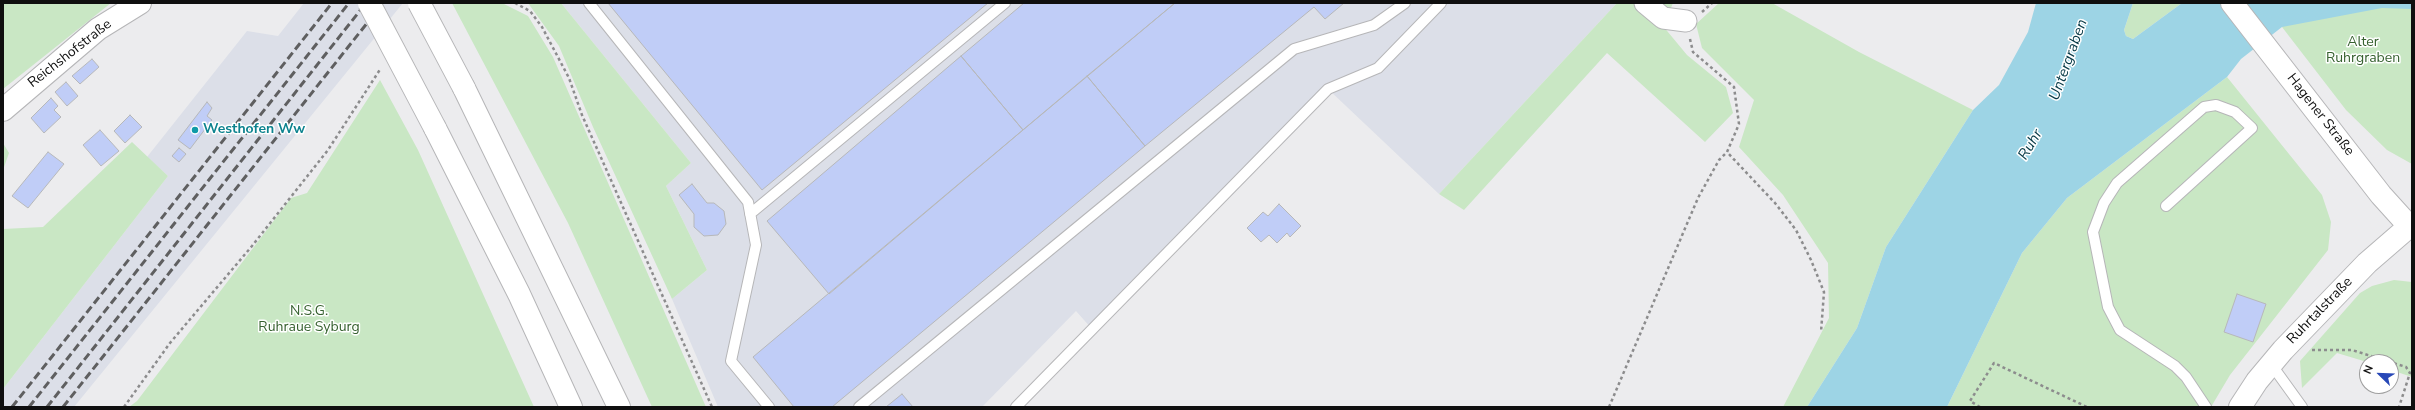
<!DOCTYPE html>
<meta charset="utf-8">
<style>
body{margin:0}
#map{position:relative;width:2415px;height:410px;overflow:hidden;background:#ececee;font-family:"Nunito Sans",sans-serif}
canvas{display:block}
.frame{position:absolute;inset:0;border:4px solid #0f0f0f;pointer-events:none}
.north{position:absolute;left:2359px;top:354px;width:40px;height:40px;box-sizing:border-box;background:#fff;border:1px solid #9f9f9f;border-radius:50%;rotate:293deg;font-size:11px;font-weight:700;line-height:16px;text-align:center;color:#0f0f0f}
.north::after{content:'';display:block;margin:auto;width:14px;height:18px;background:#2848b7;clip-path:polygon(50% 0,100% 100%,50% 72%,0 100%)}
</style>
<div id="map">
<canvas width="2415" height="410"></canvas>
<div class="frame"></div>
<div class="north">N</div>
</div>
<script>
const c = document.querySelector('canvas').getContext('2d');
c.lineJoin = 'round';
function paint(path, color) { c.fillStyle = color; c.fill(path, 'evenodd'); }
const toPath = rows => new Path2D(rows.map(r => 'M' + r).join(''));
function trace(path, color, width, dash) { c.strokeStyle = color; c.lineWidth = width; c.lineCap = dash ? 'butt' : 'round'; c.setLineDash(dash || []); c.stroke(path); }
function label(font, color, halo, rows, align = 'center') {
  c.font = font + ' "Nunito Sans",sans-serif'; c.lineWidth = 3; c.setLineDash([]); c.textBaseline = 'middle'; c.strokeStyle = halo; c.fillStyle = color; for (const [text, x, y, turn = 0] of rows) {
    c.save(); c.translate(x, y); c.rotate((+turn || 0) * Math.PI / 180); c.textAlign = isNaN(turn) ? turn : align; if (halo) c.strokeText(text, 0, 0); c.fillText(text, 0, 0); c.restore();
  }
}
const built = toPath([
 [304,3,403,3,74,407,3,407,3,389,168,176,147,157,247,31,278,36],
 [561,3,1617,3,1439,194,1328,89,1092,329,1076,311,982,407,718,407,672,299,707,270,666,186,691,163]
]);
const green = toPath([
 [3,3,111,3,3,89],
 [452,3,502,3,528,16,553,57,706,407,652,407,568,223],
 [528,3,561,3,691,163,666,186,707,270,672,299,593,127,559,46],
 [1617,3,1673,3,1663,26,1687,55,1726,87,1733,113,1705,142,1607,53,1464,210,1439,194],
 [1719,3,1772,3,1859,52,1973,110,1886,247,1857,328,1807,407,1783,407,1829,318,1828,263,1783,195,1739,147,1754,100,1702,48,1696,24],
 [2133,3,2182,3,2133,39,2126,36,2124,30],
 [2278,3,2412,3,2412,164,2387,150,2346,110,2282,27],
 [2227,77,2322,195,2331,222,2328,250,2230,375,2211,407,1947,407,2022,253,2067,198],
 [380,80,418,150,534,407,129,407,137,401,291,198,307,193],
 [132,142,168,176,3,389,3,229,43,227],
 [3,143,9,153,3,170],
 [2394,280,2412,282,2412,377,2391,370,2391,362,2367,362,2337,353,2302,388,2300,361,2360,293,2372,286]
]);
const water = toPath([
 [2036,3,2133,3,2124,30,2126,36,2133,39,2182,3,2412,3,2412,9,2382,8,2282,27,2241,59,2227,77,2067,198,2022,253,1947,407,1807,407,1857,328,1886,247,1973,110,1999,85,2028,32]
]);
const building = toPath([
 [608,3,988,3,762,190,608,3],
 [1024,3,1175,3,1023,130,961,56,1024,3],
 [1175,3,1344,3,1325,19,1314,7,1145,146,1087,76,1175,3],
 [961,56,1023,130,829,294,767,221,961,56],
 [92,59,99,67,80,84,72,76,92,59],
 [1087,76,1145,146,832,407,794,407,753,357,1087,76],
 [66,82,78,96,67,106,55,92,66,82],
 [51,98,58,106,54,110,61,117,44,133,31,118,51,98],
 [207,102,212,108,207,116,212,120,190,149,178,140,207,102],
 [130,115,142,127,125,143,114,131,130,115],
 [100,130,119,151,101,166,83,145,100,130],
 [179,148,186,154,179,162,172,156,179,148],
 [48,152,64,164,28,208,12,196,48,152],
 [692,184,707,203,714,203,724,211,726,224,718,235,704,236,694,227,694,214,679,195,692,184],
 [1279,204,1301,226,1290,237,1287,233,1277,243,1269,235,1261,242,1247,228,1263,212,1268,216,1279,204],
 [2237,294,2266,304,2253,342,2224,332,2237,294],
 [902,394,913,407,886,407,902,394]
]);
const path = toPath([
 [515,3,530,11,542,27,569,78,582,115,712,407],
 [1702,12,1712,3],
 [1690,39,1693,52,1734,87,1739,124,1727,152,1775,203,1796,230,1811,260,1824,292,1821,332],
 [2312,350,2352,350,2406,367,2410,373,2399,407],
 [124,407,170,343,252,246,328,150,381,68],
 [1609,407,1698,198,1719,160,1727,152],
 [1980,407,1970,401,1994,363,2087,407]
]);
const service = toPath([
 [589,3,748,202,756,245,731,361,769,407],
 [2166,206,2252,128,2235,112,2216,105,2204,107,2117,183,2104,203,2093,232,2108,307,2120,330,2175,366,2186,377,2206,407],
 [750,214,1005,3],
 [2271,364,2302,407],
 [859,407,1294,49,1374,25,1405,3],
 [1016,407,1328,89,1378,68,1441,3]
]);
const minor = toPath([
 [1645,3,1663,18,1686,21]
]);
const tertiary = toPath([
 [3,110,98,29,140,3]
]);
const secondary = toPath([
 [2232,3,2381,195,2409,226],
 [2240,407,2257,381,2283,350,2367,263,2412,224]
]);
const motorway = toPath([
 [464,88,619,407],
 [435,128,519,294,571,407]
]);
const rail = toPath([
 [12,407,332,3],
 [29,407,349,3],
 [47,407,366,3],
 [63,407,383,3]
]);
const motorwayBridge = toPath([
 [369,3,435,128],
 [419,3,464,88]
]);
const markers = [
 [195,130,4,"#0f9aa8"]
];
const parkNames = [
 ["Alter",2363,43],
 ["Ruhrgraben",2363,59],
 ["N.S.G.",309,312],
 ["Ruhraue Syburg",309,328]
];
const streetNames = [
 ["Reichshofstraße",70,54,-38],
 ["Hagener Straße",2320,115,52],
 ["Ruhrtalstraße",2320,311,-46]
];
const cultureNames = [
 ["Westhofen Ww",203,130]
];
const waterNames = [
 ["Untergraben",2069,60,-70],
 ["Ruhr",2031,145,-59]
];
paint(built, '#dcdfe8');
paint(green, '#c9e7c4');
paint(water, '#9dd4e5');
paint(building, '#c0cdf7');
trace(building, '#b7b8ba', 1);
trace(service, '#b6b6b8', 12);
trace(minor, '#b6b6b8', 23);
trace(tertiary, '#b6b6b8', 24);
trace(secondary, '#b6b6b8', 24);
trace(motorway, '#b6b6b8', 24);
trace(path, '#8c8c8d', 2.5, [3, 3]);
trace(service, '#fff', 10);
trace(minor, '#fff', 21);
trace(tertiary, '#fff', 22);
trace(secondary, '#fff', 22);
trace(motorway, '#fff', 22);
trace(rail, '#5f5f60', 3, [8, 4]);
trace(motorwayBridge, '#b6b6b8', 24, []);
trace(motorwayBridge, '#fff', 22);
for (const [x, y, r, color] of markers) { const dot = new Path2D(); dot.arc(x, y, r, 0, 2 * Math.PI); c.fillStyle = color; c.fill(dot); trace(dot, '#fff', 1.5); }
label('14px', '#36612f', '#fff', parkNames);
label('14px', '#0f0f0f', '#fff', streetNames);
label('bold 14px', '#0d838f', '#fff', cultureNames, 'left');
label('italic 15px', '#073a47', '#fff', waterNames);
</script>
